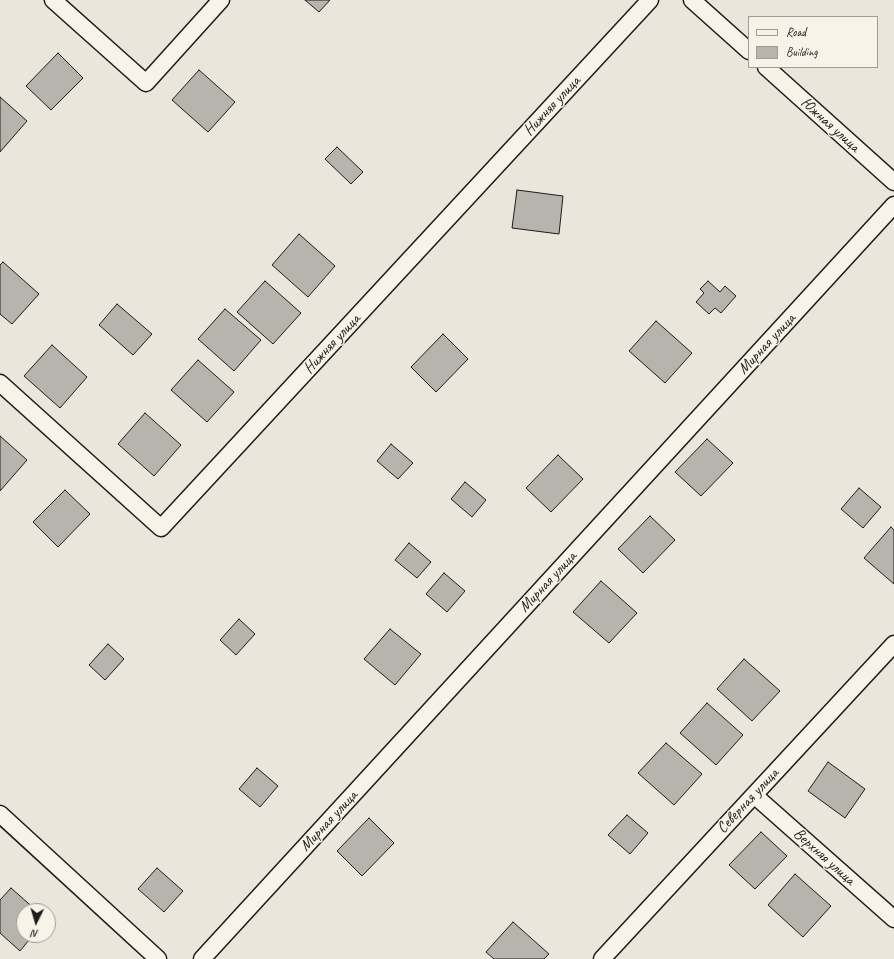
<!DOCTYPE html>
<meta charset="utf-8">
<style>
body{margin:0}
#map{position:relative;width:894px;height:959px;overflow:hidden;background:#eae6dc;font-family:Caveat,sans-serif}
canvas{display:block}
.legend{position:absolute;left:748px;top:16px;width:130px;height:52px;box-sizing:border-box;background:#f7f3e8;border:1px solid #9f9d96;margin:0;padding:5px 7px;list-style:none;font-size:12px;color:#1c1c1c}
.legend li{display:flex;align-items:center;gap:8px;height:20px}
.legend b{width:20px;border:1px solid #9f9d96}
.north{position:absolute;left:16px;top:903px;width:40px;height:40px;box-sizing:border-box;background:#f7f3e8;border:1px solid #9f9d96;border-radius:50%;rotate:185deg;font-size:11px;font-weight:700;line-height:16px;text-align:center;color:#1c1c1c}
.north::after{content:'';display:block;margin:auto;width:14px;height:18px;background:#1c1c1c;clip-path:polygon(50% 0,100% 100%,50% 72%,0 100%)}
</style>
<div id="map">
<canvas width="894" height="959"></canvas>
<ul class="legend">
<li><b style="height:5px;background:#f7f3e8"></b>Road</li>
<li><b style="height:11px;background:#b6b4ac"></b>Building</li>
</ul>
<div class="north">N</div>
</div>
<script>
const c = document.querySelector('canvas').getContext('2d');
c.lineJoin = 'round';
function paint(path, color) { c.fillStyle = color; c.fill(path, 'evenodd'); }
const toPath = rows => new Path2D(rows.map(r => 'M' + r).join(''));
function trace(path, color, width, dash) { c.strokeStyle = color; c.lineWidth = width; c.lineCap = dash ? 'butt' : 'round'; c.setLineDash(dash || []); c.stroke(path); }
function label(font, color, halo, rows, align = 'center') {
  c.font = font + ' Caveat,sans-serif'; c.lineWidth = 3; c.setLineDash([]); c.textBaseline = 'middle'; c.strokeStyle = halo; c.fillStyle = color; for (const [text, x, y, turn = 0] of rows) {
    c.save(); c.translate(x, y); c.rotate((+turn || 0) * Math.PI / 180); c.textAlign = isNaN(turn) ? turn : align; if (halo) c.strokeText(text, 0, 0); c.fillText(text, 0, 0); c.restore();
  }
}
const building = toPath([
 [305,0,330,0,319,12,305,0],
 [58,53,83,78,51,110,26,86,58,53],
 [199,70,235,102,208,132,172,100,199,70],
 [0,97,27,121,0,152,0,97],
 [337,147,363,172,351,184,325,159,337,147],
 [517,190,563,196,559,234,512,228,517,190],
 [299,234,335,266,308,297,272,265,299,234],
 [3,262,39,294,12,324,0,314,0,265,3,262],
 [265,281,301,313,273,344,237,312,265,281],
 [708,281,720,292,725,286,736,296,721,313,715,308,709,314,696,302,704,293,700,289,708,281],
 [117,304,152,334,133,355,99,325,117,304],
 [225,309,261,340,234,371,198,339,225,309],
 [656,321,692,353,665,383,629,351,656,321],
 [443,334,468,359,436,392,411,367,443,334],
 [52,345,87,377,60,408,24,376,52,345],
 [198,360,234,392,207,422,171,390,198,360],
 [145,413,181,445,154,476,118,444,145,413],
 [0,436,27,460,0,491,0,436],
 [707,439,733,463,701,496,675,472,707,439],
 [391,444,413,463,398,479,377,461,391,444],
 [558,455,583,479,551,512,526,488,558,455],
 [465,482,486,500,472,517,451,499,465,482],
 [859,488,881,507,863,528,841,509,859,488],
 [65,490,90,514,58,547,33,522,65,490],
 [650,516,675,540,643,573,618,549,650,516],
 [891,527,894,530,894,584,864,558,891,527],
 [409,543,431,562,417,578,395,560,409,543],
 [444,573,465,591,447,612,426,594,444,573],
 [601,581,637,613,609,643,573,612,601,581],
 [239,619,255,634,236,655,220,640,239,619],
 [390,629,421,654,395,685,364,659,390,629],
 [108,644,124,659,105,680,89,665,108,644],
 [744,659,780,691,752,721,717,689,744,659],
 [707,703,743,735,716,765,680,733,707,703],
 [666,743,702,774,674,805,638,773,666,743],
 [828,762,865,789,845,818,808,791,828,762],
 [257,768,278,786,260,807,239,789,257,768],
 [627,815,648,833,630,854,608,835,627,815],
 [369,818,394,843,362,876,337,851,369,818],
 [761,832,787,856,755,889,729,865,761,832],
 [157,868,183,891,164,912,138,889,157,868],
 [795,874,831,906,803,937,768,905,795,874],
 [11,888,37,911,24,911,24,935,33,935,20,951,0,933,0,900,11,888],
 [513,922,549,954,544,959,494,959,486,952,513,922]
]);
const street = toPath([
 [53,0,146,83,221,0],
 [692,0,749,51],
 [766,67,894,182],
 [0,383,161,528,650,0],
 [754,795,894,919],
 [0,814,158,959],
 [202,959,894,205],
 [602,959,894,644]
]);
const streetNames = [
 ["Нижняя улица",552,106,-47],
 ["Южная улица",830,125,42],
 ["Нижняя улица",332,344,-47],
 ["Мирная улица",767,344,-47],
 ["Мирная улица",548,582,-47],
 ["Северная улица",748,801,-47],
 ["Мирная улица",329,821,-47],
 ["Верхняя улица",824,857,42]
];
paint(building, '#b6b4ac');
trace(building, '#1c1c1c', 1);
trace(street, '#1c1c1c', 19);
trace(street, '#f7f3e8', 16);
label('16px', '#1c1c1c', '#f7f3e8', streetNames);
</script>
